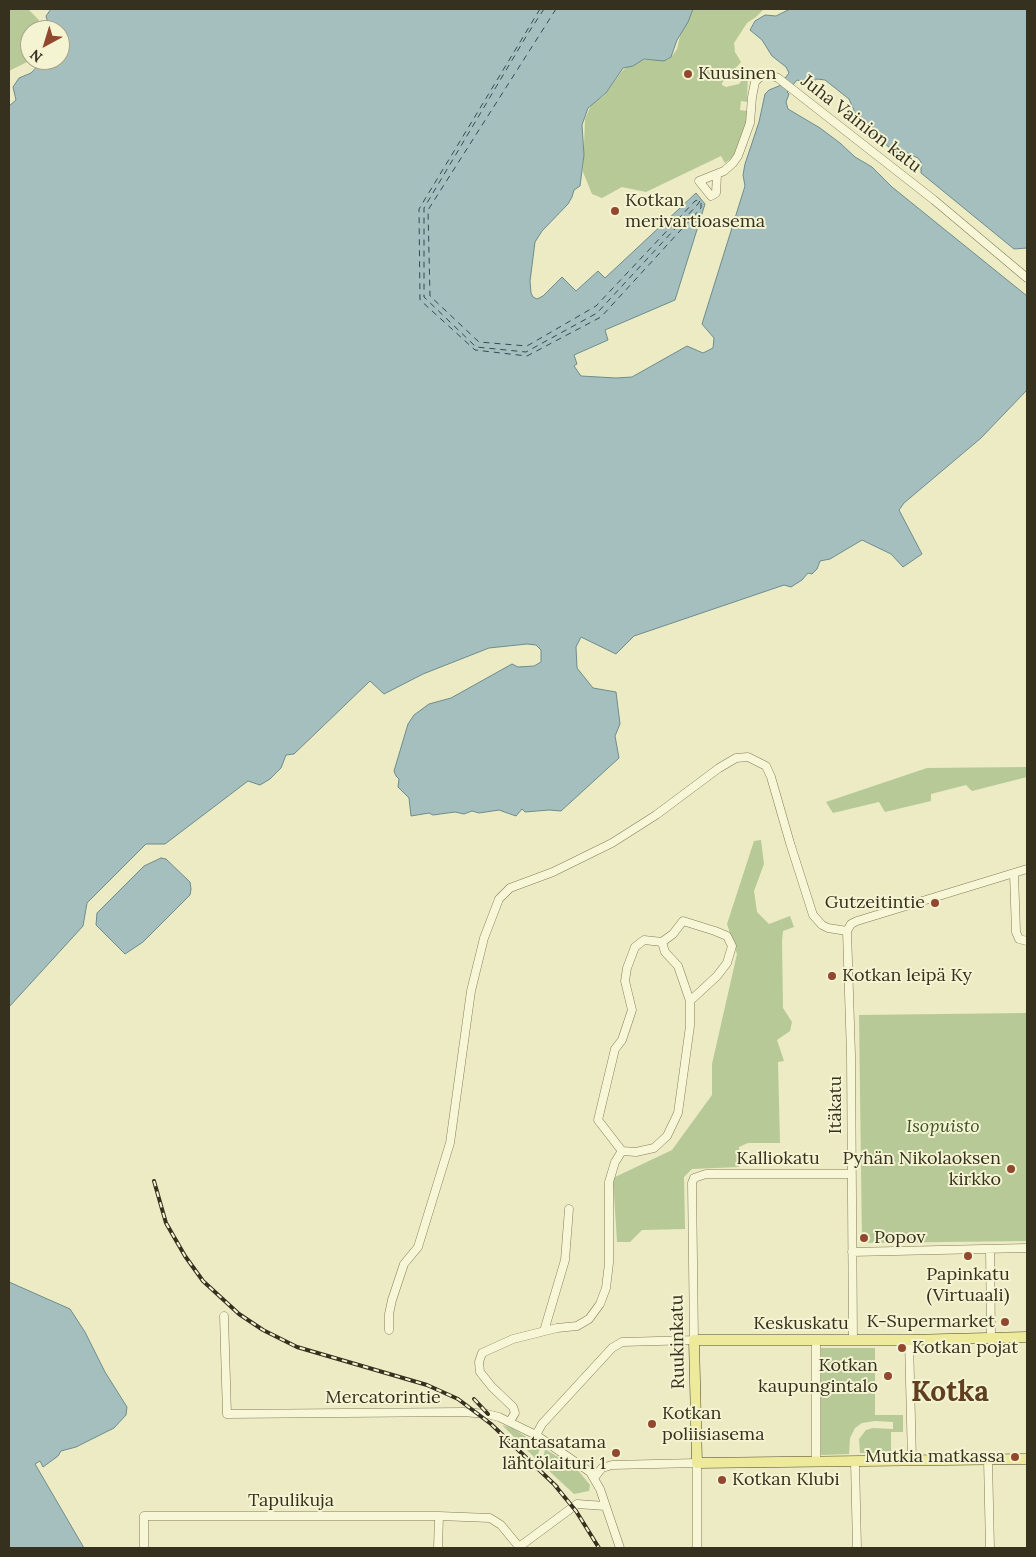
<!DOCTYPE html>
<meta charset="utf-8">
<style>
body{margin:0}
#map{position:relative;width:1036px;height:1557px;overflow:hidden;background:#ecebc3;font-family:Lora,serif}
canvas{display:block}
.frame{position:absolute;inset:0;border:10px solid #36301e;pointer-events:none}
.north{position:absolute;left:20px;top:20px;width:50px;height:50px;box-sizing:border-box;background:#f4f3d2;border:1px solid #a8a58a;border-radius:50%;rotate:219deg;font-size:14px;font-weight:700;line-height:20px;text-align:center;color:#36301e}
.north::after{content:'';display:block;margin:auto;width:18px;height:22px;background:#91482e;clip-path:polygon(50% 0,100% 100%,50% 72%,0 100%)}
</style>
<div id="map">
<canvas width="1036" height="1557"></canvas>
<div class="frame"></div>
<div class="north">N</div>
</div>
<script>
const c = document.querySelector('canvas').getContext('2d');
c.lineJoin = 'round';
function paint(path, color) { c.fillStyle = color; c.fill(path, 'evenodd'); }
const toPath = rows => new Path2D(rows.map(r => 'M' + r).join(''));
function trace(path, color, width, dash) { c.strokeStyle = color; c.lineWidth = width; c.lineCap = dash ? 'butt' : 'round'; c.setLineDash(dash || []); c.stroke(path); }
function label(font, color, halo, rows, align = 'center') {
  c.font = font + ' Lora,serif'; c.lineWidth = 4; c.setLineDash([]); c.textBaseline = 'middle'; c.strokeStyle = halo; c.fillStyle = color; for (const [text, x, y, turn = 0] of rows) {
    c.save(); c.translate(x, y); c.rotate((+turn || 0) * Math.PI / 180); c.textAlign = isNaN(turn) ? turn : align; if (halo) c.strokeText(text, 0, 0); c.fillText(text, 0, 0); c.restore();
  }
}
const green = toPath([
 [9,9,28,9,39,20,34,30,30,30,30,60,31,60,9,71],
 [693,9,764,9,756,17,747,23,734,43,735,52,741,62,722,83,722,85,726,87,739,84,748,72,747,102,741,101,740,110,747,111,747,123,734,156,725,163,721,156,646,192,622,187,602,198,592,194,583,172,585,119,591,105,605,95,622,71,627,67,635,65,642,60,667,60,672,56,677,49,680,36],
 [1027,767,1027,777,972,791,966,785,931,794,931,801,885,812,879,802,833,813,826,802,927,768],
 [761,840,764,864,754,891,757,912,769,924,790,916,794,927,783,931,782,941,783,1008,792,1022,790,1031,777,1040,784,1061,778,1062,780,1143,748,1143,739,1147,739,1167,692,1169,684,1177,685,1229,642,1230,630,1242,617,1242,613,1178,672,1150,712,1095,712,1064,737,954,727,924,754,841],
 [1027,1013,1027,1241,862,1243,859,1015],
 [821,1348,875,1348,875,1415,903,1415,903,1432,891,1432,891,1453,860,1453,859,1439,866,1430,873,1428,893,1429,893,1422,875,1421,862,1423,855,1428,850,1438,849,1454,821,1455],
 [502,1425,512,1428,541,1446,537,1456,539,1462],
 [545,1449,576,1468,590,1485,589,1491,574,1494,547,1469,543,1460]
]);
const water = toPath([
 [51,9,693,9,688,22,677,40,671,57,664,61,644,59,633,66,623,68,606,93,588,108,582,125,584,155,580,186,574,190,572,197,568,204,542,231,535,242,530,281,531,293,533,297,537,299,543,296,562,277,576,291,598,271,605,278,696,193,705,204,675,300,605,330,608,340,574,355,577,364,574,366,581,376,616,378,632,377,687,346,703,353,713,348,714,338,702,324,745,186,743,175,745,164,759,122,765,94,769,90,779,86,789,73,786,67,772,56,762,40,750,30,755,21,765,15,776,16,790,9,1027,9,1027,248,1014,249,921,173,921,162,918,158,907,153,901,157,852,117,854,110,849,99,825,80,817,79,810,83,797,80,787,92,789,94,786,102,788,109,820,128,840,143,855,157,872,167,892,187,1027,296,1027,390,981,438,904,503,899,510,922,554,903,567,891,554,862,540,830,559,820,561,817,569,812,574,808,573,802,580,791,587,784,585,634,636,616,654,581,637,576,647,577,668,593,688,616,692,620,724,615,736,619,758,561,811,549,810,525,812,522,809,516,816,499,810,479,813,472,811,464,814,455,812,433,815,429,813,411,816,409,798,398,787,399,779,396,776,394,771,408,724,414,715,429,704,451,698,512,664,518,667,534,666,541,662,541,650,536,645,527,644,489,648,423,674,384,694,370,681,294,754,286,755,281,768,270,779,260,785,248,781,165,844,146,844,87,903,83,926,9,1007,9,106,16,100,13,87,19,78,31,73,43,60,60,60,60,30,44,30,48,23,46,16,51,9],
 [161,858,166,859,190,882,191,889,190,895,143,942,125,954,96,925,97,913,144,866,161,858],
 [9,1282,70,1309,85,1332,105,1372,127,1407,126,1415,114,1428,76,1447,61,1451,58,1456,43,1467,40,1461,35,1464,84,1548,9,1548,9,1282]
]);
const ferry = toPath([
 [540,9,419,209,420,300,475,350,527,356,601,317,701,208,701,199],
 [544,9,527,35,424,208,424,297,476,347,526,352,597,313,698,204,701,199],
 [556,9,428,210,430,296,479,342,527,346,596,306,695,201,700,199]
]);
const minor = toPath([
 [717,175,716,193,711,196,699,181,724,171,733,163,738,156,750,123,752,97,755,82,762,75,768,74,778,78,934,200,1027,278],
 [1014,873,1016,932,1019,939,1027,941],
 [847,931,851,1055,853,1340],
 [847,931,851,924,857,921,1027,869],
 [622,1151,636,1152,654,1148,667,1136,678,1113,690,1026,690,1001,678,966,665,952,662,942,673,934,683,921,715,931,727,936,732,946,727,963,717,976,690,1001],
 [990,1249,991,1337],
 [852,1252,1027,1248],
 [224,1316,227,1414,463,1412,487,1414,499,1417,536,1435,590,1472,600,1489,620,1548],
 [389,1330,389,1314,392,1300,404,1264,418,1247,450,1143,471,991,484,938,499,899,510,888,553,872,612,843,656,815,719,768,736,758,748,757,766,766,771,777,790,843,813,915,822,925,828,928,847,931],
 [544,1331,565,1260,569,1209],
 [816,1340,816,1462],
 [909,1340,912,1461],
 [510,1421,515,1413,513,1407,492,1387,480,1372,479,1362,482,1353,513,1339,557,1328,577,1326,589,1319,600,1304,606,1288,609,1263,609,1182,615,1162,622,1151,598,1120,615,1049,622,1040,632,1010,625,981,627,968,635,947,644,940,662,942],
 [536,1435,542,1424,612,1348,622,1342,694,1340,692,1183,694,1178,706,1174,851,1174],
 [988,1460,990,1548],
 [855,1461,857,1548],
 [594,1478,602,1468,612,1465,697,1463,697,1548],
 [519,1547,577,1504,605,1506],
 [144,1548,144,1516,439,1516],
 [438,1548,439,1516,490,1518,501,1525,520,1548]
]);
const major = toPath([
 [1027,1337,909,1340,694,1340,697,1463,1027,1459]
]);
const rail = toPath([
 [154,1181,166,1223,185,1256,203,1281,239,1314,263,1330,297,1347,427,1385,458,1399,491,1424,557,1487],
 [474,1399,488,1414],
 [553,1483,576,1511,599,1548]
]);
const markers = [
 [688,74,5,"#91482e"],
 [615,211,5,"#91482e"],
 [935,903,5,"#91482e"],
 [832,976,5,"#91482e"],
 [1011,1169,5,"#91482e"],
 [864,1238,5,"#91482e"],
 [968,1256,5,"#91482e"],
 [1005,1322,5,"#91482e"],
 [902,1348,5,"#91482e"],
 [888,1376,5,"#91482e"],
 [652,1424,5,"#91482e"],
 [616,1453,5,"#91482e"],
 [1015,1457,5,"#91482e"],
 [722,1480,5,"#91482e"]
];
const poiNames = [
 ["Kuusinen",698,74],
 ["Kotkan",625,201],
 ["merivartioasema",625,222],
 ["Gutzeitintie",925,903,"right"],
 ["Kotkan leipä Ky",842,976],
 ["Pyhän Nikolaoksen",1001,1159,"right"],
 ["kirkko",1001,1180,"right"],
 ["Popov",874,1238],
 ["Papinkatu",968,1275,"center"],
 ["(Virtuaali)",968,1296,"center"],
 ["K-Supermarket",995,1322,"right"],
 ["Kotkan pojat",912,1348],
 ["Kotkan",878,1366,"right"],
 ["kaupungintalo",878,1387,"right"],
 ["Kotkan",662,1414],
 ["poliisiasema",662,1435],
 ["Kantasatama",606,1443,"right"],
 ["lähtölaituri 1",606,1464,"right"],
 ["Mutkia matkassa",1005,1457,"right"],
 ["Kotkan Klubi",732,1480]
];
const streetNames = [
 ["Juha Vainion katu",861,124,38],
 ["Itäkatu",836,1105,-90],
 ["Kalliokatu",778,1159],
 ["Keskuskatu",801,1324],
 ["Ruukinkatu",678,1342,-91],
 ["Mercatorintie",383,1398],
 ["Tapulikuja",291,1501]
];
const parkNames = [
 ["Isopuisto",943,1127]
];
const townNames = [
 ["Kotka",950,1393]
];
paint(green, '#b6c997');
paint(water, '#a5bfbe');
trace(water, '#6c8c8c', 1);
trace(ferry, '#2e4d55', 1, [6, 5]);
trace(minor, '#857d5b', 9);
trace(major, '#53492f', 11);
trace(minor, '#f7f6d6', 8);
trace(major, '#edea9c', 10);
trace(rail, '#36301e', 4);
trace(rail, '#f4f3d2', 2, [5.5]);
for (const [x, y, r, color] of markers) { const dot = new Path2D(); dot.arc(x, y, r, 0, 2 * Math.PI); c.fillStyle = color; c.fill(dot); trace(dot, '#f4f3d2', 2); }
label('18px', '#36301e', '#f4f3d2', poiNames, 'left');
label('18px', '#36301e', '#f4f3d2', streetNames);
label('italic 18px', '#3a5126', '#f4f3d2', parkNames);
label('bold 28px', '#603f20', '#f4f3d2', townNames);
</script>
